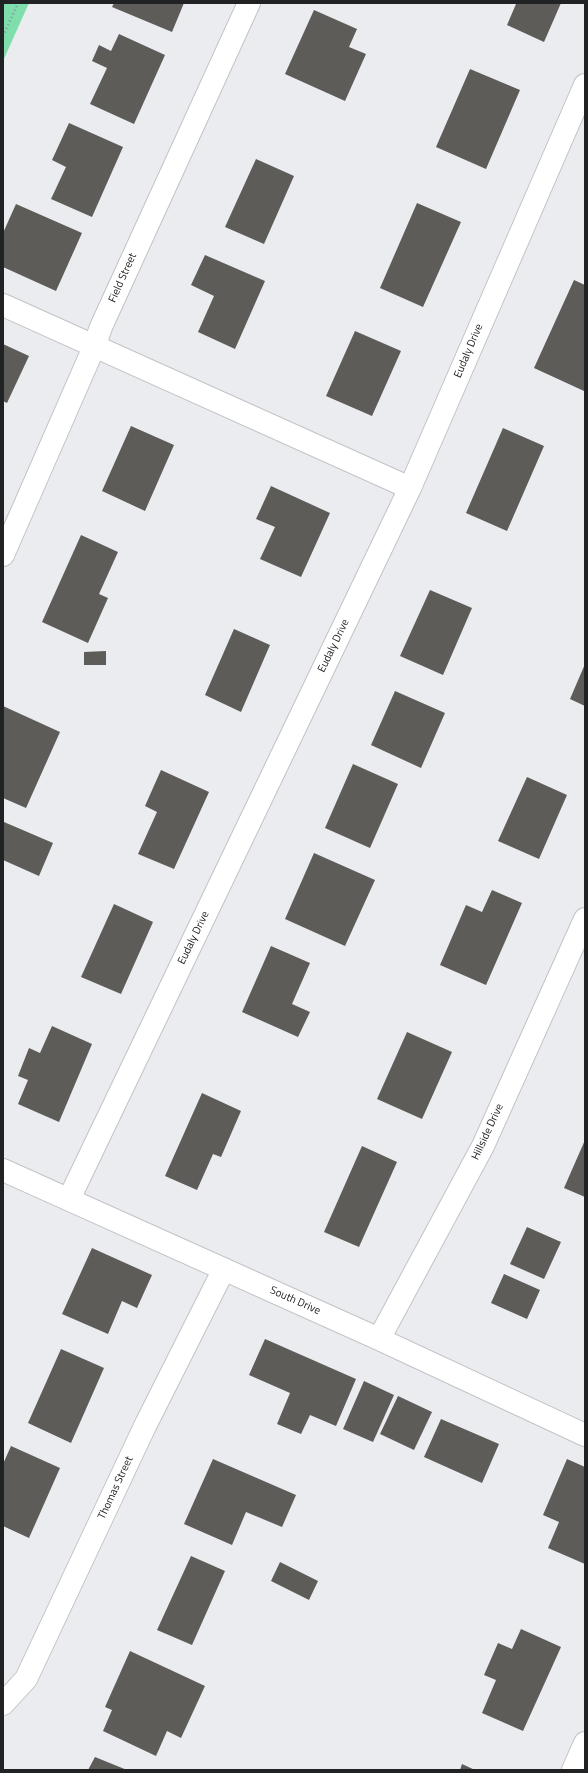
<!DOCTYPE html>
<style>
body{margin:0}
#map{position:relative;width:588px;height:1773px;overflow:hidden;background:#eaecef;font-family:"Titillium Web",sans-serif}
canvas{display:block}
.frame{position:absolute;inset:0;border:4px solid #212223;pointer-events:none}
</style>
<div id="map">
<canvas width="588" height="1773"></canvas>
<div class="frame"></div>
</div>
<script>
const c = document.querySelector('canvas').getContext('2d');
c.lineJoin = 'round';
function paint(path, color) { c.fillStyle = color; c.fill(path, 'evenodd'); }
const toPath = rows => new Path2D(rows.map(r => 'M' + r).join(''));
function trace(path, color, width, dash) { c.strokeStyle = color; c.lineWidth = width; c.lineCap = dash ? 'butt' : 'round'; c.setLineDash(dash || []); c.stroke(path); }
function label(font, color, halo, rows, align = 'center') {
  c.font = font + ' "Titillium Web",sans-serif'; c.lineWidth = 4; c.setLineDash([]); c.textBaseline = 'middle'; c.strokeStyle = halo; c.fillStyle = color; for (const [text, x, y, turn = 0] of rows) {
    c.save(); c.translate(x, y); c.rotate((+turn || 0) * Math.PI / 180); c.textAlign = isNaN(turn) ? turn : align; if (halo) c.strokeText(text, 0, 0); c.fillText(text, 0, 0); c.restore();
  }
}
const green = toPath([
 [3,3,29,3,3,61]
]);
const building = toPath([
 [114,3,184,3,172,32,112,7],
 [513,3,561,3,544,42,507,25,516,4],
 [314,10,357,29,349,47,366,54,345,101,285,74],
 [119,34,165,55,134,124,90,104,107,68,92,61,99,45,111,51],
 [470,69,520,90,486,169,436,147],
 [69,123,123,147,92,217,51,199,66,167,52,160],
 [256,159,294,176,264,244,225,227],
 [417,203,461,222,423,307,380,288],
 [16,204,82,233,56,291,3,267,3,233],
 [205,255,265,281,235,349,198,332,214,296,191,285],
 [574,280,585,285,584,391,534,368],
 [355,331,401,351,372,416,326,396],
 [3,344,29,356,7,403,3,401],
 [131,426,174,445,145,511,102,491],
 [503,428,544,446,507,531,466,513],
 [271,486,330,513,301,577,260,559,275,527,256,519],
 [81,535,118,552,99,594,108,598,88,643,42,622],
 [430,590,472,608,443,675,400,656],
 [234,629,270,645,241,712,205,695],
 [106,651,106,665,84,665,84,652],
 [585,664,585,706,570,699],
 [395,691,445,713,421,768,371,745],
 [3,706,60,732,26,808,3,798],
 [353,764,398,784,370,848,325,828],
 [161,770,209,792,174,869,138,854,157,812,145,806],
 [527,777,567,795,539,859,498,841],
 [4,822,53,843,39,876,3,860],
 [314,853,375,880,345,946,285,919],
 [492,890,522,903,486,985,440,965,466,905,482,912],
 [114,904,153,922,121,994,81,977],
 [271,946,310,963,292,1004,310,1012,298,1037,242,1012],
 [52,1026,92,1044,59,1122,18,1104,28,1080,18,1076,29,1048,40,1053],
 [407,1032,452,1052,422,1119,377,1099],
 [202,1093,241,1111,221,1157,213,1154,197,1190,165,1176],
 [585,1140,585,1197,564,1188],
 [362,1146,397,1162,359,1247,324,1232],
 [527,1227,561,1242,544,1279,510,1264],
 [92,1248,152,1275,137,1308,122,1301,108,1334,62,1314],
 [504,1274,540,1290,527,1319,491,1303],
 [265,1339,356,1379,336,1426,310,1415,301,1434,277,1424,290,1393,249,1375],
 [61,1349,104,1368,71,1443,28,1423],
 [364,1381,394,1395,373,1442,343,1429],
 [398,1396,432,1412,414,1450,380,1434],
 [441,1419,499,1444,482,1483,424,1457],
 [11,1446,60,1468,29,1538,3,1526,3,1464],
 [213,1459,296,1495,282,1527,246,1512,232,1545,184,1524],
 [567,1459,585,1467,585,1564,548,1548,559,1522,543,1515],
 [191,1556,225,1571,192,1645,157,1630],
 [280,1562,318,1581,309,1600,271,1581],
 [521,1629,561,1647,523,1731,482,1713,496,1680,484,1675,498,1643,512,1649],
 [130,1651,205,1686,181,1738,167,1731,156,1756,103,1731,112,1710,105,1707],
 [95,1757,127,1770,88,1770],
 [462,1764,475,1770,460,1770]
]);
const path = toPath([
 [3,36,18,3]
]);
const minor = toPath([
 [3,305,410,488],
 [3,555,94,347,101,327,249,3],
 [3,1170,379,1339,585,1435],
 [69,1199,410,488,585,85],
 [379,1339,483,1146,585,919],
 [3,1704,26,1679,145,1426,224,1269],
 [573,1770,585,1743]
]);
const streetNames = [
 ["Field Street",123,278,-66],
 ["Eudaly Drive",469,351,-67],
 ["Eudaly Drive",334,646,-64],
 ["Eudaly Drive",194,938,-64],
 ["Hillside Drive",488,1132,-65],
 ["South Drive",295,1301,24],
 ["Thomas Street",116,1488,-65]
];
paint(green, '#7edeac');
paint(building, '#5d5c59');
trace(minor, '#c2c3c6', 24);
trace(path, '#909193', 2.5, [1, 3]);
trace(minor, '#fff', 22);
label('11px', '#212223', '#fff', streetNames);
</script>
